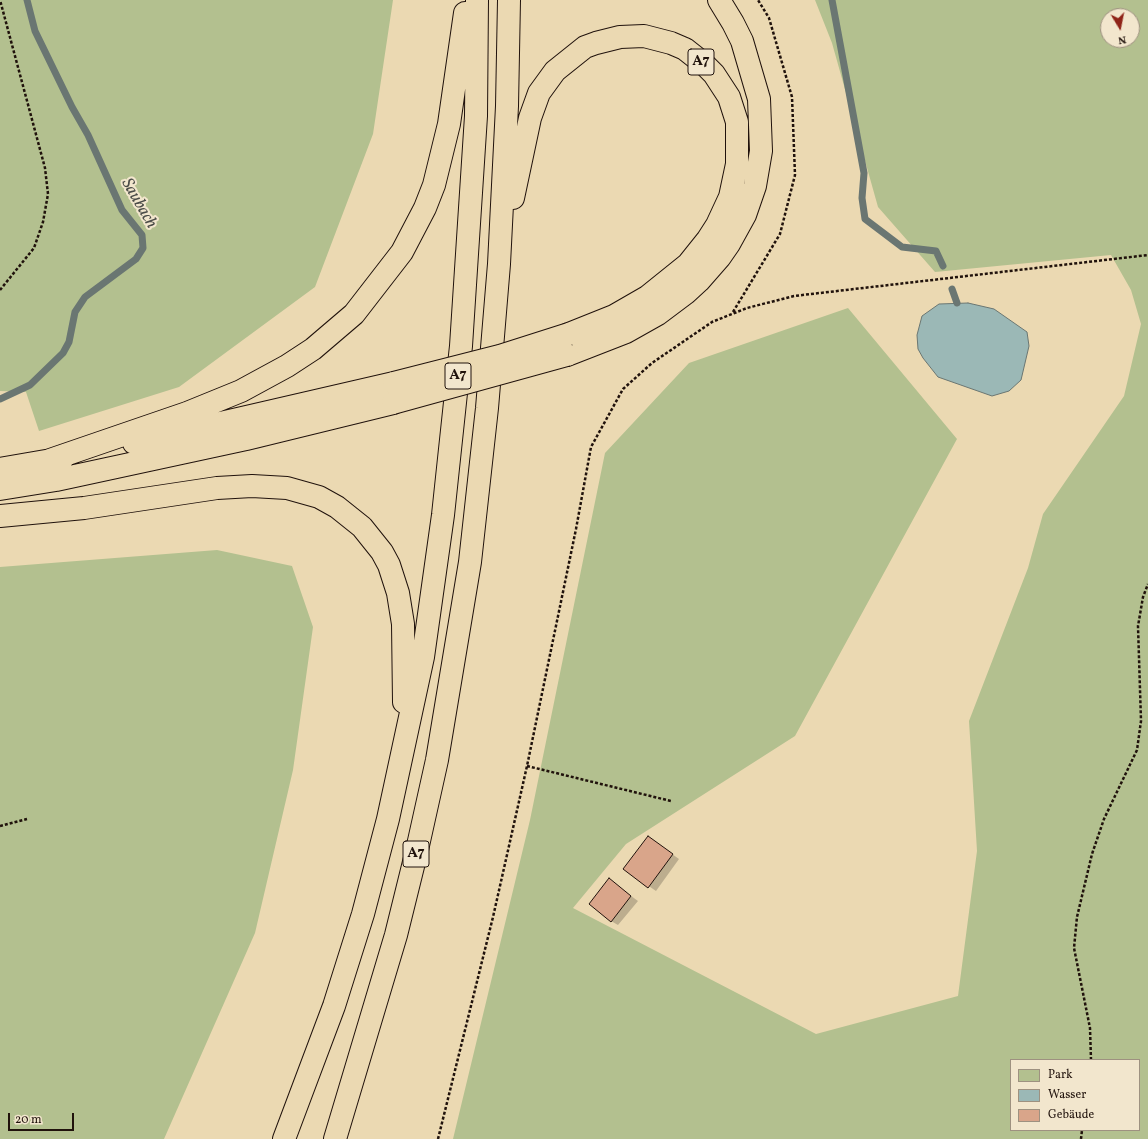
<!DOCTYPE html>
<meta charset="utf-8">
<style>
body{margin:0}
#map{position:relative;width:1148px;height:1139px;overflow:hidden;background:#ebd9b2;font-family:Vollkorn,serif}
canvas{display:block}
.legend{position:absolute;left:1010px;top:1059px;width:130px;height:72px;box-sizing:border-box;background:#f2e6cd;border:1px solid #9e9180;margin:0;padding:5px 7px;list-style:none;font-size:12px;color:#20120c}
.legend li{display:flex;align-items:center;gap:8px;height:20px}
.legend b{width:20px;border:1px solid #9e9180}
.north{position:absolute;left:1100px;top:8px;width:40px;height:40px;box-sizing:border-box;background:#f2e6cd;border:1px solid #9e9180;border-radius:50%;rotate:170deg;font-size:11px;font-weight:700;line-height:16px;text-align:center;color:#20120c}
.north::after{content:'';display:block;margin:auto;width:14px;height:18px;background:#8f2418;clip-path:polygon(50% 0,100% 100%,50% 72%,0 100%)}
.scale{position:absolute;left:8px;top:1113px;width:66px;height:18px;box-sizing:border-box;border:2px solid #20120c;border-top:0;padding-left:5px;font-size:12px;line-height:14px;white-space:nowrap;color:#20120c;-webkit-text-stroke:3px #f2e6cd;paint-order:stroke}
</style>
<div id="map">
<canvas width="1148" height="1139"></canvas>
<ul class="legend">
<li><b style="height:11px;background:#b3c08f"></b>Park</li>
<li><b style="height:11px;background:#9bb8b6"></b>Wasser</li>
<li><b style="height:11px;background:#d9a58a"></b>Gebäude</li>
</ul>
<div class="north">N</div>
<div class="scale">20 m</div>
</div>
<script>
const c = document.querySelector('canvas').getContext('2d');
c.lineJoin = 'round';
function paint(path, color) { c.fillStyle = color; c.fill(path, 'evenodd'); }
const toPath = rows => new Path2D(rows.map(r => 'M' + r).join(''));
function trace(path, color, width, dash) { c.strokeStyle = color; c.lineWidth = width; c.lineCap = dash ? 'butt' : 'round'; c.setLineDash(dash || []); c.stroke(path); }
function label(font, color, halo, rows, align = 'center') {
  c.font = font + ' Vollkorn,serif'; c.lineWidth = 4; c.setLineDash([]); c.textBaseline = 'middle'; c.strokeStyle = halo; c.fillStyle = color; for (const [text, x, y, turn = 0] of rows) {
    c.save(); c.translate(x, y); c.rotate((+turn || 0) * Math.PI / 180); c.textAlign = isNaN(turn) ? turn : align; if (halo) c.strokeText(text, 0, 0); c.fillText(text, 0, 0); c.restore();
  }
}
const green = toPath([
 [0,0,393,0,373,134,315,287,179,387,39,431,26,392,0,391],
 [815,0,1148,0,1148,1139,453,1139,530,820,605,453,689,363,848,308,957,439,795,736,626,844,573,908,816,1034,958,996,977,851,969,721,1028,568,1043,514,1124,396,1141,324,1131,290,1111,255,935,272,878,207,832,43],
 [1108,16,1132,16,1132,40,1108,40],
 [1011,1060,1139,1060,1139,1130,1011,1130],
 [217,550,292,566,313,627,293,770,255,933,164,1139,0,1139,0,567]
]);
const water = toPath([
 [968,303,994,309,1027,332,1029,346,1021,380,1009,391,992,396,938,377,923,358,918,349,917,335,922,316,939,304,968,303]
]);
const shadow = toPath([
 [648,837,679,859,656,891,624,869],
 [609,880,638,901,618,925,611,921]
]);
const stream = toPath([
 [832,0,864,173,862,198,865,219,902,247,936,251,943,266],
 [952,289,957,303],
 [0,399,30,385,63,353,69,342,75,312,85,297,136,259,143,248,142,235,122,210,88,135,72,107,35,31,27,0]
]);
const building = toPath([
 [648,836,673,854,648,888,623,869,648,836],
 [609,878,631,896,611,922,589,904,609,878]
]);
const path = toPath([
 [0,290,34,248,43,222,48,194,45,168,0,0],
 [733,312,780,234,795,175,792,97,769,18,758,0],
 [527,766,671,801],
 [0,826,27,819],
 [1091,1060,1090,1028,1074,948,1077,917,1092,854,1104,819,1137,750,1141,721,1138,626,1143,597,1148,584],
 [438,1139,493,917,527,766,576,529,591,447,623,389,652,363,712,322,747,308,794,296,1148,255],
 [1081,1139,1082,1130]
]);
const highway = toPath([
 [513,198,530,118,539,93,555,71,585,47,596,43,620,37,644,36,671,43,685,49,704,64,714,74,729,97,737,122,737,164,730,197,717,225,708,239,688,264,647,297,614,316,569,334],
 [567,355,626,332,658,314,686,293,699,281,720,257,729,244,745,215,755,186,761,151,759,99,742,41,733,23,719,0],
 [134,443,394,383],
 [50,460,187,413,241,391,287,366,313,349,354,314,402,252,425,208,434,185,449,124,465,13],
 [0,469,63,458],
 [0,489,56,480,246,439,393,403],
 [0,516,84,508,217,488,252,486,287,488,319,497,337,507,362,527,382,552,389,565,398,593,403,624,404,702],
 [284,1139,334,1006,363,914,388,819,423,657,443,515,461,346,476,116,477,0],
 [335,1139,396,935,417,850,437,760,470,562,487,408,499,264,507,106,509,0]
]);
const highwayBridge = toPath([
 [394,383,500,356,569,334],
 [393,403,567,355]
]);
const shields = [
 [701,62,26],
 [458,376,26],
 [416,854,26]
];
const shieldNames = [
 ["A7",701,62],
 ["A7",458,376],
 ["A7",416,854]
];
const waterNames = [
 ["Saubach",138,204,60]
];
paint(green, '#b3c08f');
paint(water, '#9bb8b6');
trace(water, '#6a7672', 1);
paint(shadow, '#0003');
trace(stream, '#6a7672', 7);
paint(building, '#d9a58a');
trace(building, '#20120c', 1);
trace(highway, '#20120c', 24);
trace(path, '#20120c', 2.5, [3, 2]);
trace(highway, '#ebd9b2', 22);
trace(highwayBridge, '#20120c', 24, []);
trace(highwayBridge, '#ebd9b2', 22);
for (const [x, y, w] of shields) { const box = new Path2D(); box.roundRect(x - w / 2, y - 13, w, 26, 3); c.fillStyle = '#f2e6cd'; c.fill(box); trace(box, '#20120c', 1); }
label('bold 15px', '#20120c', null, shieldNames);
label('italic 17px', '#4b4c48', '#f2e6cd', waterNames);
</script>
